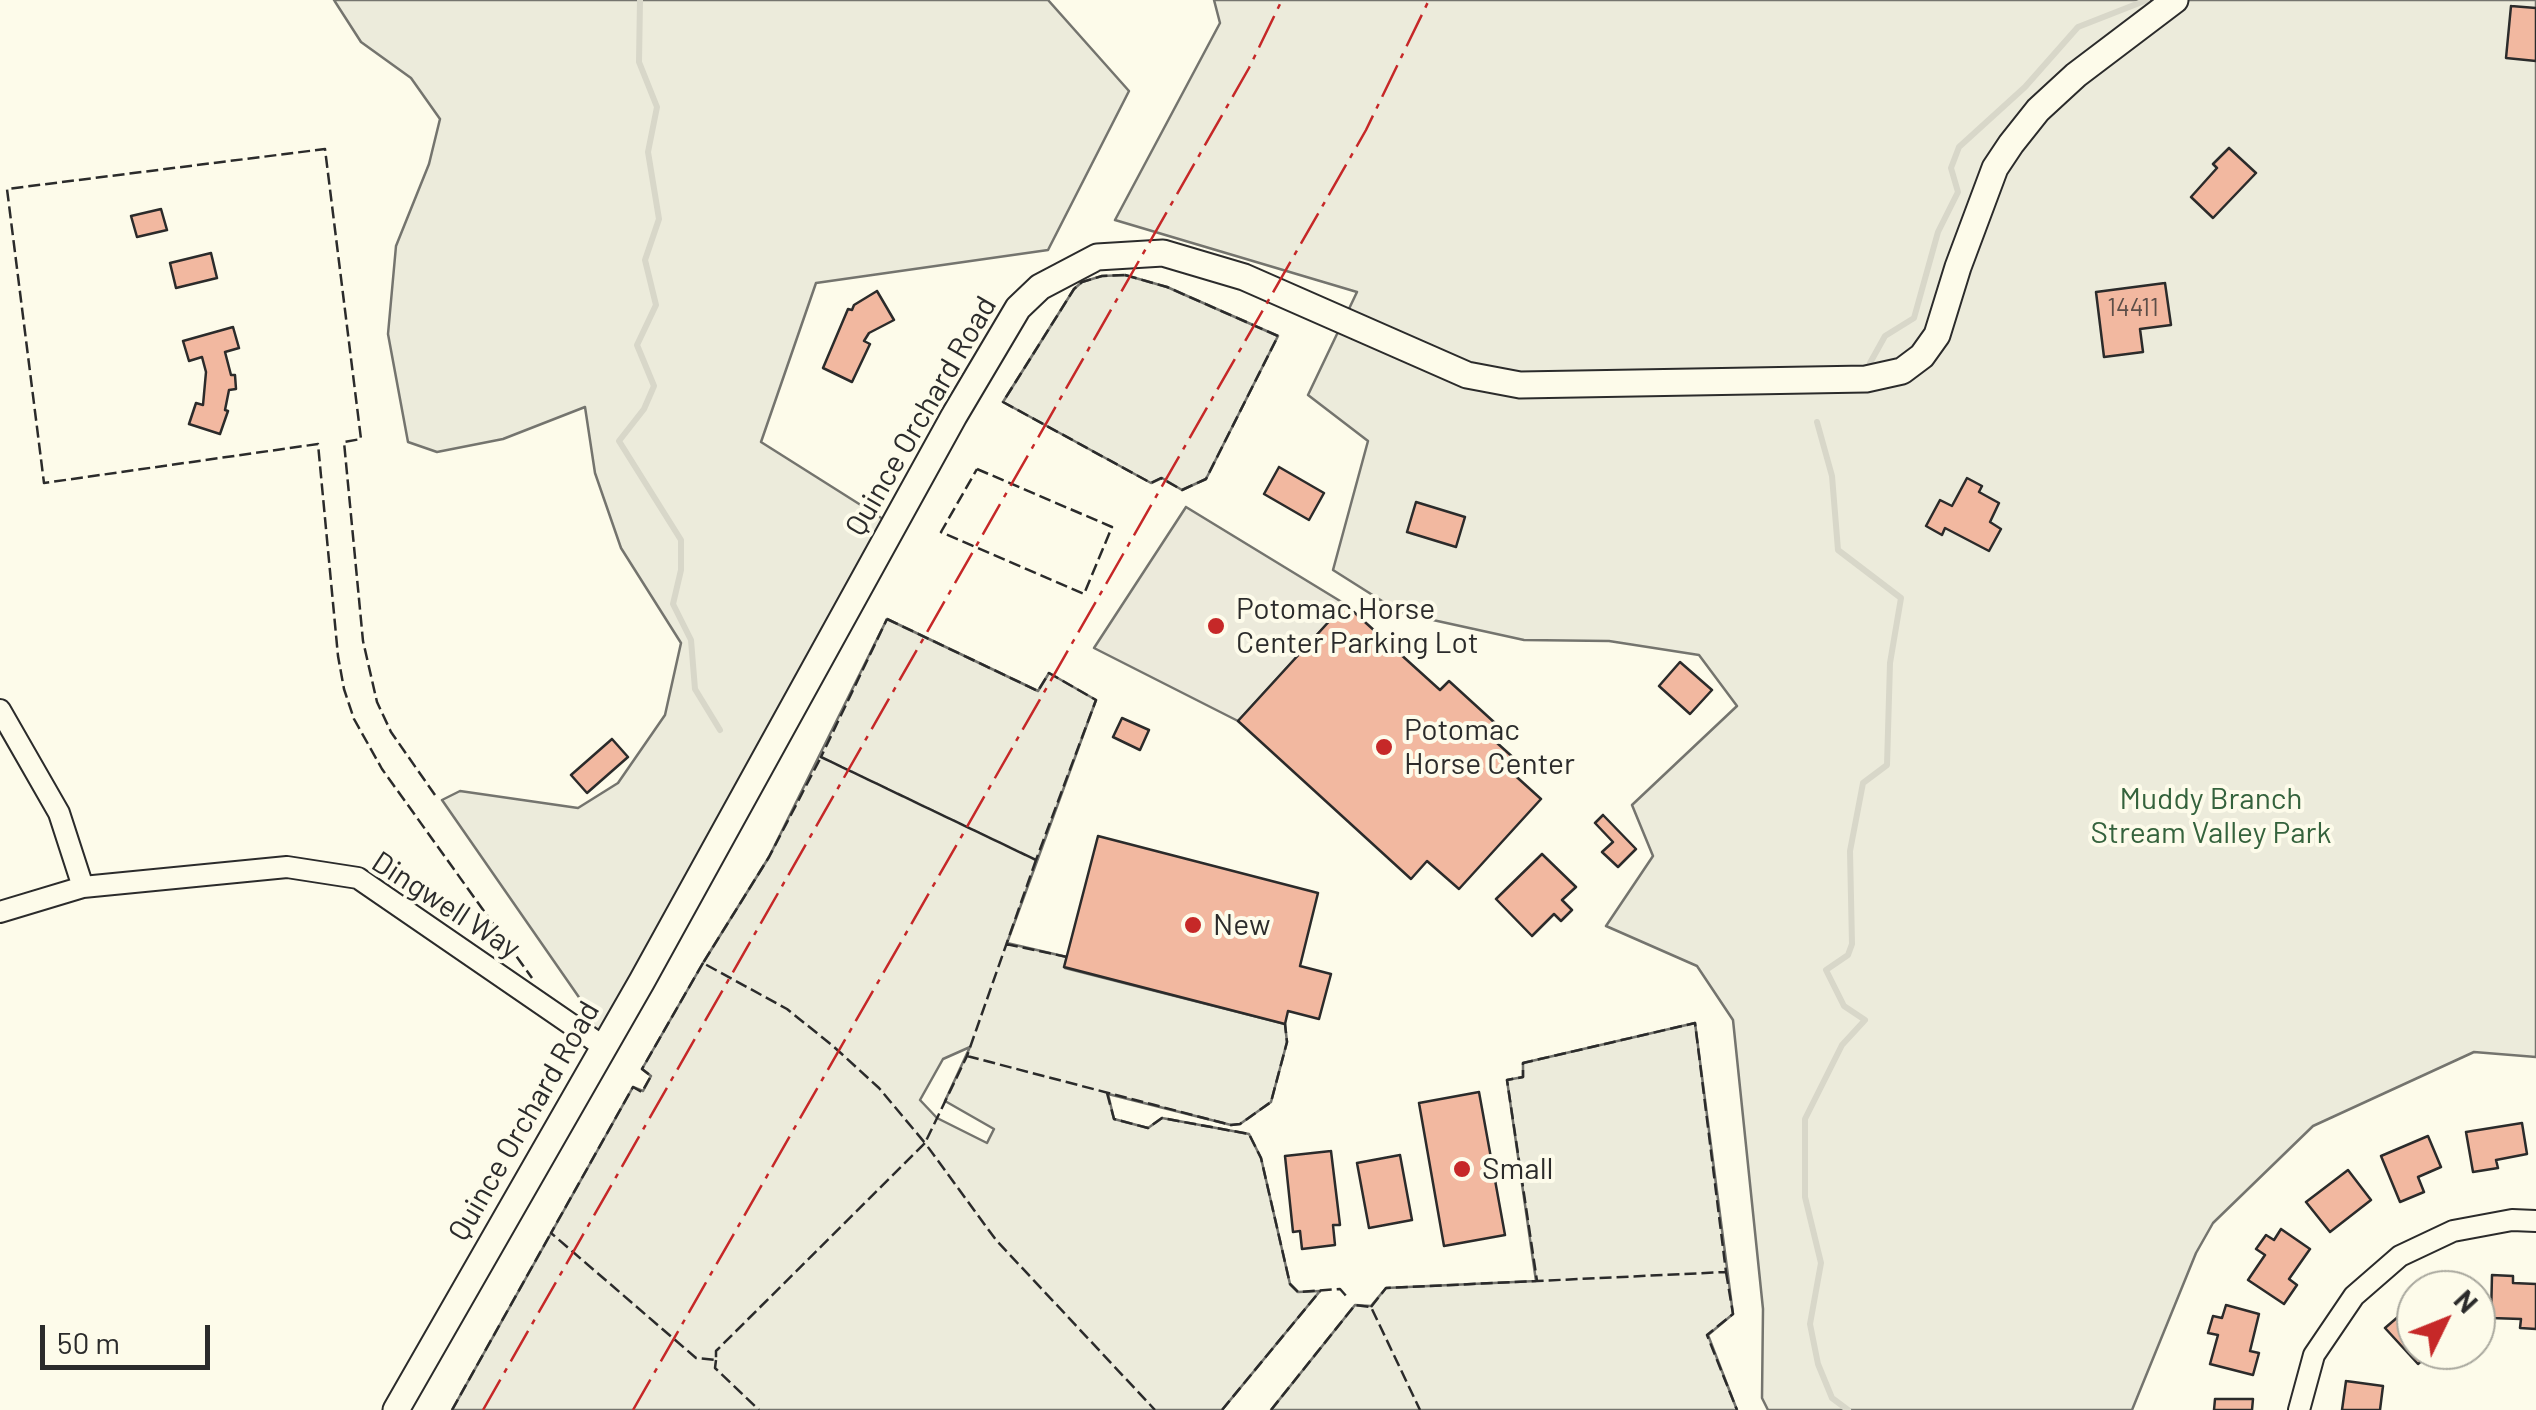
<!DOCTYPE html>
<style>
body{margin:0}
#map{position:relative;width:2536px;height:1410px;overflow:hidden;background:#fdfbea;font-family:Barlow,sans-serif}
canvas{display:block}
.north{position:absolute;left:2396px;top:1270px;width:100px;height:100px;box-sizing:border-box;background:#fdfbea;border:2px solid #a9a89e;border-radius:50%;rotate:47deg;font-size:28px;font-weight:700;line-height:40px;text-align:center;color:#2b2b2b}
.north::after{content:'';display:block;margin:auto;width:35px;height:45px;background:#c62828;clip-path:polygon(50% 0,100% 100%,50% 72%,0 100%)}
.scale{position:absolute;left:40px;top:1325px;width:170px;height:45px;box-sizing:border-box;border:5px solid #2b2b2b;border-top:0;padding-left:12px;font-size:30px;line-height:35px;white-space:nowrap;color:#2b2b2b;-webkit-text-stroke:8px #fdfbea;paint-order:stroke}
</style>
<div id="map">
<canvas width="2536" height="1410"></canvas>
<div class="north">N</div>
<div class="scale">50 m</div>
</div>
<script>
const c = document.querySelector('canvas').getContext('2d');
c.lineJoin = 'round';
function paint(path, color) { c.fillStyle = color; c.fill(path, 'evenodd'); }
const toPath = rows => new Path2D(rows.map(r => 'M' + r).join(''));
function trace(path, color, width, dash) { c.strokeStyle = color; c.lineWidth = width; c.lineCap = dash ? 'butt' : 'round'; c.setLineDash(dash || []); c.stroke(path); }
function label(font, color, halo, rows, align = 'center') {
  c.font = font + ' Barlow,sans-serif'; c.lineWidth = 8; c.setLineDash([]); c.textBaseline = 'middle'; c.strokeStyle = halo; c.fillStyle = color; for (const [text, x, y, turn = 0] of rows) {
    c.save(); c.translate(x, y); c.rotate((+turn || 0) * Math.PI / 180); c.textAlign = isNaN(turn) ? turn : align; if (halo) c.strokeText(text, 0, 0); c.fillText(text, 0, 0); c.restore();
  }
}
const green = toPath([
 [334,0,1048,0,1129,91,1048,250,816,283,761,442,894,526,599,1055,592,1016,442,800,460,791,578,808,618,783,665,715,681,643,621,548,595,473,585,407,503,439,437,452,408,442,388,334,396,246,429,164,440,119,411,78,361,42,334,0],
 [1214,0,2536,0,2536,1057,2474,1052,2313,1126,2213,1223,2196,1253,2132,1410,1768,1410,1762,1398,1763,1309,1733,1020,1697,966,1606,926,1653,856,1632,805,1737,706,1699,655,1609,641,1524,640,1401,613,1333,570,1368,441,1308,395,1357,292,1115,220,1220,23,1214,0],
 [1125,275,1167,287,1278,336,1206,479,1182,490,1162,478,1151,483,1003,402,1074,289,1082,282,1102,276,1125,275],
 [887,619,1038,691,1049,673,1096,700,1007,943,1067,957,1065,968,1285,1024,1287,1042,1271,1102,1240,1124,1231,1125,1108,1094,1114,1119,1148,1128,1162,1118,1249,1134,1261,1158,1290,1284,1298,1292,1320,1291,1222,1410,452,1410,633,1087,643,1091,651,1076,642,1069,703,963,769,857,887,619],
 [970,1047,945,1101,994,1129,987,1143,937,1118,920,1100,943,1059,970,1047],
 [1695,1023,1733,1314,1708,1335,1737,1410,1271,1410,1355,1305,1371,1306,1386,1288,1536,1281,1507,1080,1523,1077,1523,1063,1695,1023]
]);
const parking = toPath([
 [1186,507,1345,604,1238,721,1094,648,1186,507]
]);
const stream = toPath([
 [640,0,639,62,657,107,648,152,659,219,645,260,656,305,637,345,654,386,644,409,619,441,681,540,681,570,673,604,691,640,695,689,720,730],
 [1870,363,1885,336,1914,318,1938,232,1958,192,1951,168,1959,147,2025,87,2078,27,2147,0],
 [1817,422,1832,476,1838,550,1901,598,1890,663,1887,765,1863,783,1850,851,1852,944,1848,955,1826,970,1844,1006,1865,1020,1842,1045,1805,1119,1805,1197,1821,1263,1810,1324,1818,1364,1832,1398,1848,1410]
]);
const building = toPath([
 [2511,6,2536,8,2536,61,2506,58,2511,6],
 [2229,148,2256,173,2213,218,2191,197,2217,168,2213,164,2229,148],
 [161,209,167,230,137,237,131,216,161,209],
 [211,253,217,278,176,288,170,263,211,253],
 [2165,283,2171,325,2140,329,2143,352,2104,357,2096,292,2165,283],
 [877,291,894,320,869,333,864,341,870,344,852,382,823,368,848,309,852,310,854,305,877,291],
 [233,327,239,348,225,352,231,375,235,375,236,389,229,390,225,410,228,411,220,434,189,424,196,403,203,405,206,372,202,357,189,361,183,341,233,327],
 [1279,467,1324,493,1309,520,1264,494,1279,467],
 [1967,478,1982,486,1979,492,1999,503,1990,522,2001,529,1989,551,1945,528,1942,535,1926,526,1940,500,1952,506,1967,478],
 [1416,502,1465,517,1456,547,1407,532,1416,502],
 [1345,604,1440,690,1449,681,1495,723,1486,733,1517,761,1509,770,1541,799,1459,889,1427,861,1411,879,1238,721,1345,604],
 [1680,662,1712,690,1690,714,1659,686,1680,662],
 [1122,718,1149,730,1140,750,1113,737,1122,718],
 [612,739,628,757,587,793,571,775,612,739],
 [1603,815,1636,849,1618,867,1602,852,1613,842,1595,823,1603,815],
 [1098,836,1318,893,1300,966,1331,974,1319,1019,1288,1011,1285,1024,1064,967,1098,836],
 [1542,854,1576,887,1562,900,1572,910,1561,921,1554,914,1532,936,1496,899,1542,854],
 [1479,1092,1505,1235,1444,1246,1419,1103,1479,1092],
 [2522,1123,2527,1154,2496,1160,2498,1168,2473,1172,2466,1132,2522,1123],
 [2428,1136,2441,1167,2418,1177,2424,1192,2400,1202,2381,1156,2428,1136],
 [1331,1151,1340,1225,1333,1225,1335,1245,1302,1249,1300,1231,1293,1232,1285,1156,1331,1151],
 [1400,1155,1412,1220,1369,1228,1357,1163,1400,1155],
 [2348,1170,2371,1200,2330,1232,2306,1202,2348,1170],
 [2281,1229,2310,1249,2289,1279,2297,1285,2284,1304,2248,1280,2265,1255,2256,1249,2266,1235,2274,1240,2281,1229],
 [2492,1275,2513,1276,2513,1283,2536,1284,2536,1329,2520,1328,2521,1319,2491,1318,2492,1275],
 [2226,1305,2259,1314,2250,1351,2259,1353,2253,1375,2210,1364,2218,1335,2208,1333,2213,1316,2222,1318,2226,1305],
 [2406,1310,2416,1321,2416,1350,2434,1350,2418,1364,2385,1328,2406,1310],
 [2346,1381,2383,1386,2380,1410,2342,1410,2346,1381],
 [2215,1399,2253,1399,2252,1410,2214,1410,2215,1399]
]);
const minor = toPath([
 [0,710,59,813,83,887],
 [0,912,83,887,287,867,358,878,604,1047],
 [2299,1410,2314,1355,2354,1296,2400,1256,2453,1231,2512,1220,2536,1221]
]);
const tertiary = toPath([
 [396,1410,642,981,954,416,1018,308,1040,287,1097,257,1163,253,1244,277,1467,375,1520,385,1866,379,1902,371,1922,356,1937,335,1958,267,1995,168,2011,144,2038,110,2076,75,2175,0]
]);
const fence = toPath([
 [1125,275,1167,287,1278,336,1206,479,1182,490,1161,478,1151,483,1003,402,1074,289,1082,282,1102,276,1125,275],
 [977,469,1112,527,1084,594,941,532,977,469],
 [887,619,1038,691,1049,673,1096,700,1036,860,821,757,887,619],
 [821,757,1036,860,967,1056,925,1143,879,1088,833,1046,787,1009,703,963,769,857,821,757],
 [435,795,391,732,377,702,363,641,344,442,361,439,325,149,7,189,44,483,318,444,338,656,344,689,354,719,382,769,532,978],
 [1006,944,1067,957],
 [703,963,642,1069,651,1076,642,1092,633,1087,551,1233,696,1358,716,1360,716,1351,925,1143,996,1240,1155,1410],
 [967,1056,1231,1125,1240,1124,1271,1102,1287,1042,1285,1024],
 [1107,1093,1114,1119,1148,1128,1162,1118,1249,1134,1261,1158,1290,1284,1298,1292,1340,1289,1347,1297],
 [1726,1272,1733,1314,1707,1335,1737,1410],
 [1371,1307,1386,1288,1537,1281,1726,1272,1695,1023,1523,1063,1523,1077,1507,1080,1537,1281],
 [716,1360,715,1368,759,1410],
 [452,1410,551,1233],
 [1222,1410,1320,1291],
 [1271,1410,1355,1305,1371,1307,1420,1410]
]);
const power = toPath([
 [483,1410,1249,68,1282,0],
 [633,1410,1366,130,1429,0]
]);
const markers = [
 [1216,626,10,"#c62828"],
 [1384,747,10,"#c62828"],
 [1193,925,10,"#c62828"],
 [1462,1169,10,"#c62828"]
];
const numberNames = [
 ["14411",2133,308]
];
const streetNames = [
 ["Quince Orchard Road",921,416,-60],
 ["Dingwell Way",446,905,33],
 ["Quince Orchard Road",524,1121,-60]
];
const poiNames = [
 ["Potomac Horse",1236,609],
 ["Center Parking Lot",1236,643],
 ["Potomac",1404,730],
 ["Horse Center",1404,764],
 ["New",1213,925],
 ["Small",1482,1169]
];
const parkNames = [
 ["Muddy Branch",2211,799],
 ["Stream Valley Park",2211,833]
];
paint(green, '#ecebdb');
trace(green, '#74746e', 2.5);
paint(parking, '#eceadb');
trace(parking, '#74746e', 2.5);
trace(stream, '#d8d7c9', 6);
paint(building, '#f2b8a0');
trace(building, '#2b2b2b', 2.5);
trace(minor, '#2b2b2b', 24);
trace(tertiary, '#2b2b2b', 29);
trace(minor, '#fdfbea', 20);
trace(tertiary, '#fdfbea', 25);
trace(fence, '#2b2b2b', 2.5, [12, 5]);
trace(power, '#c62828', 2.5, [35, 8, 5, 8]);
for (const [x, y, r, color] of markers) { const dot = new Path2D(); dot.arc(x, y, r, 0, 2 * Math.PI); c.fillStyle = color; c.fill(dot); trace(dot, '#fdfbea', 4); }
label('25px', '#5d4e48', null, numberNames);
label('30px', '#2b2b2b', '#fdfbea', streetNames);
label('30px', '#2b2b2b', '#fdfbea', poiNames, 'left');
label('30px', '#34623c', '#fdfbea', parkNames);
</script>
